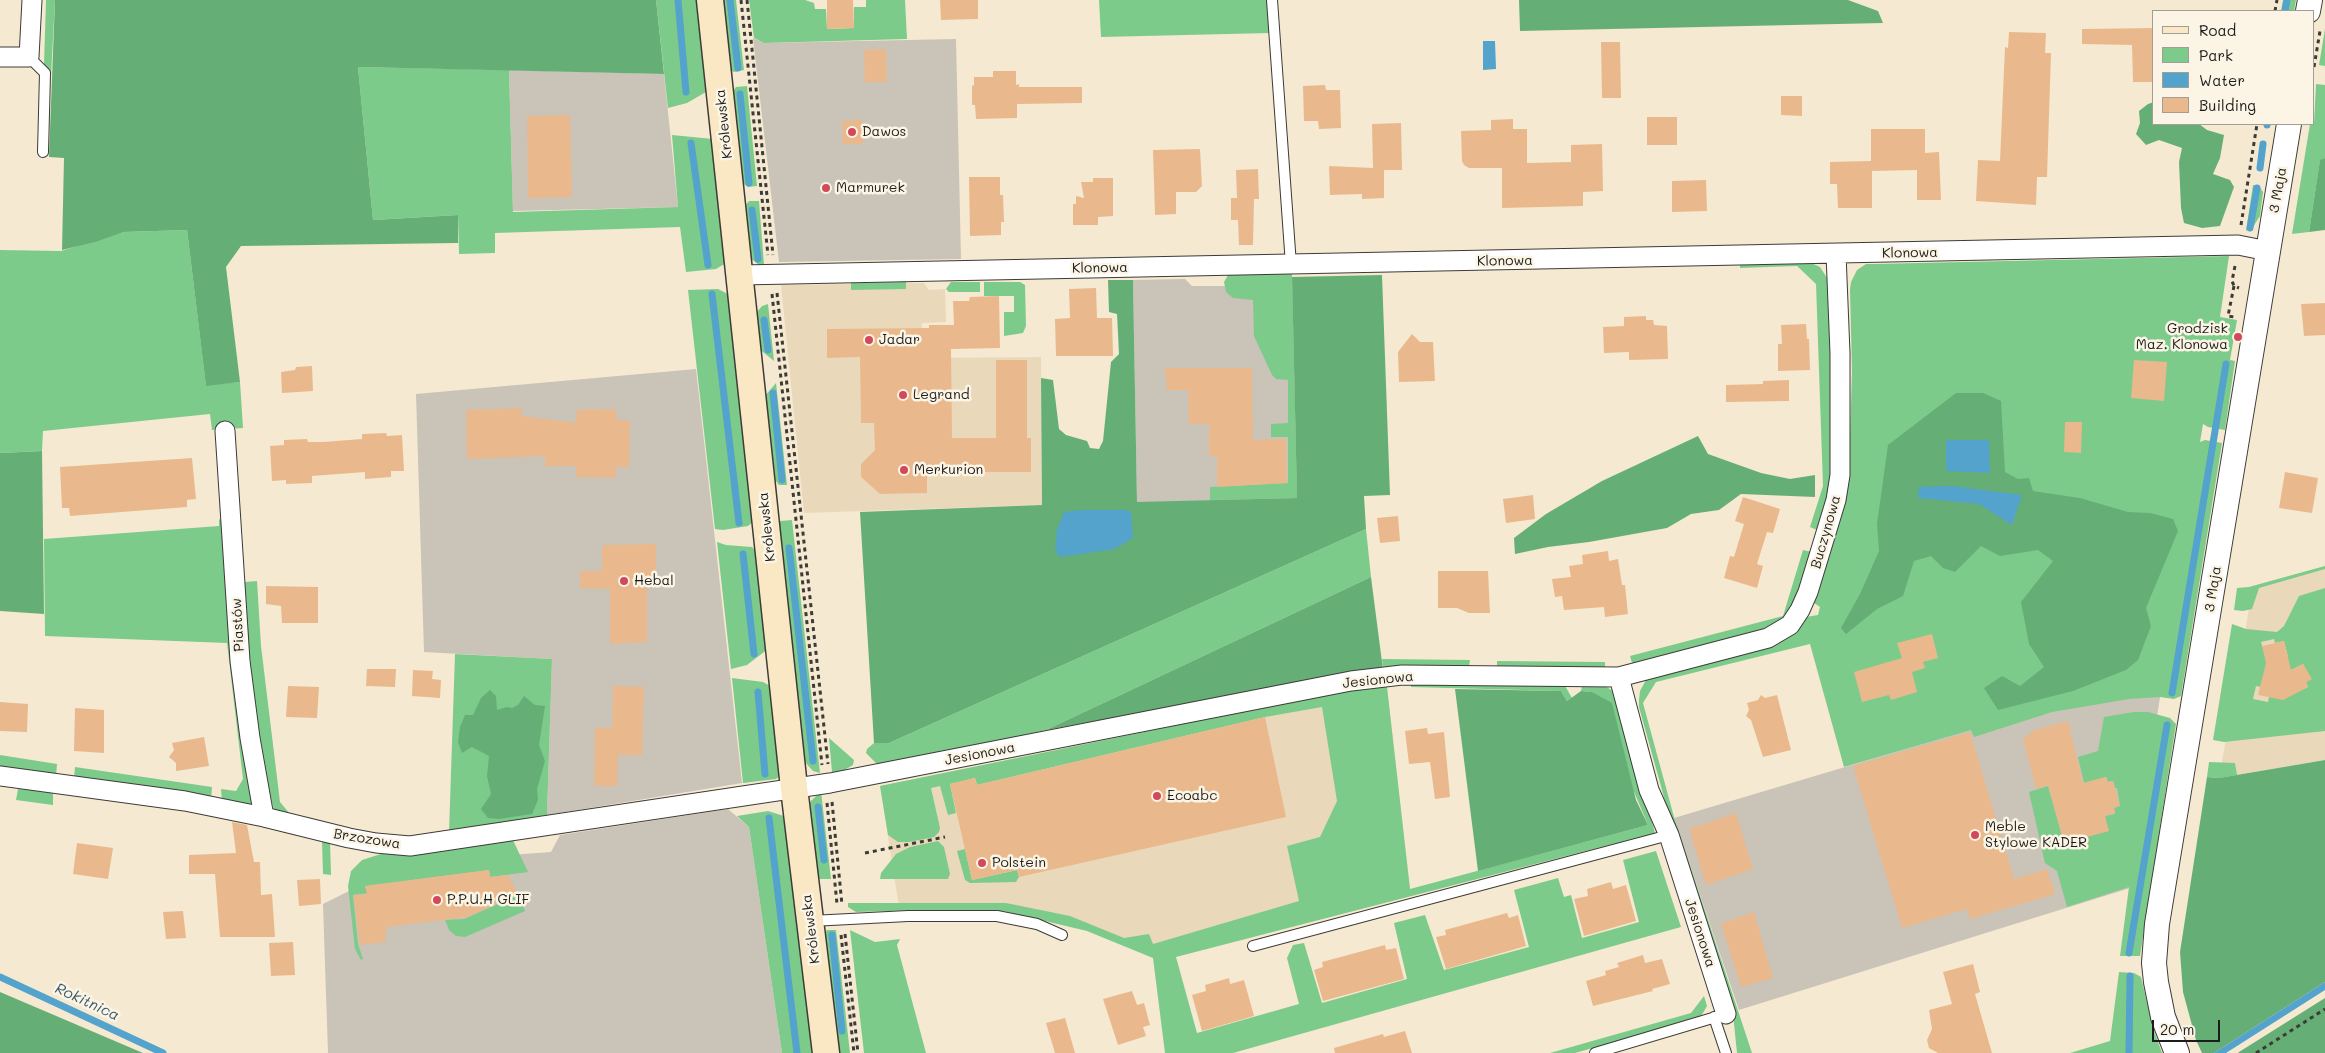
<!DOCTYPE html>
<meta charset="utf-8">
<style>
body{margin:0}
#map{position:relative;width:2325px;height:1053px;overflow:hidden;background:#f6e9d1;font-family:Mali,sans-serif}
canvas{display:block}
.legend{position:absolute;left:2152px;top:10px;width:162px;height:115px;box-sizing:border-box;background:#fcf5e5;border:1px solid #a29e95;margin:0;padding:6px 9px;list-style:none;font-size:15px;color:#1c1c1c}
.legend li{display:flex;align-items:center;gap:10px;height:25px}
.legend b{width:25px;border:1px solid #a29e95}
.scale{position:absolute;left:2152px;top:1020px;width:68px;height:22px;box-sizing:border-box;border:2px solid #1c1c1c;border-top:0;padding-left:6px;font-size:15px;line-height:18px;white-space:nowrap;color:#1c1c1c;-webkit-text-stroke:4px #fcf5e5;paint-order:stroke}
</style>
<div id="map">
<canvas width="2325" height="1053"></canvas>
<ul class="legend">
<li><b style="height:6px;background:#fae7c3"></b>Road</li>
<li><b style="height:14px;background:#7ccb8b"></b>Park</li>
<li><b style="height:14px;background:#53a3cd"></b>Water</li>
<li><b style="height:14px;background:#e9b98d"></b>Building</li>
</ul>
<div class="scale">20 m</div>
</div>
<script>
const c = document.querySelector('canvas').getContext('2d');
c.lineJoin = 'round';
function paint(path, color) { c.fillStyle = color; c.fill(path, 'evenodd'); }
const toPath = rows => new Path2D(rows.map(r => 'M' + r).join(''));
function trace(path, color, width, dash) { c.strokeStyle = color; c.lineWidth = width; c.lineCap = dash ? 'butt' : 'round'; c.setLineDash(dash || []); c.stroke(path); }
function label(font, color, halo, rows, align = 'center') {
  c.font = font + ' Mali,sans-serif'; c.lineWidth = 5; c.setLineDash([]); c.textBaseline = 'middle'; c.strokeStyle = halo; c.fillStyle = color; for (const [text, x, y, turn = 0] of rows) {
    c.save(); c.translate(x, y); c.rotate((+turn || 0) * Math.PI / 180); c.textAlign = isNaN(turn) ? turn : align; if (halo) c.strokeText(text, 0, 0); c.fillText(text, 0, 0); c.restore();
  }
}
const built = toPath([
 [924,283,929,290,945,289,946,322,922,323,923,358,1041,357,1042,505,804,513,781,285],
 [2325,566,2325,760,2219,778,2253,586],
 [1387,687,1410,889,1154,958,1065,922,1003,909,899,907,880,786,1350,690]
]);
const industrial = toPath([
 [753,38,764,43,956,39,961,259,779,262],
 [509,70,664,74,678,207,513,211],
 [1292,277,1297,498,1137,503,1133,280,1185,279,1192,286,1226,286],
 [696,369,742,783,547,815,552,659,424,652,416,394],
 [2164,672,2130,888,1739,1010,1674,818],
 [728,809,749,827,782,1053,328,1053,323,904,353,889,352,875,496,856,551,852,560,835]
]);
const green = toPath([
 [46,0,55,0,51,76,44,65],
 [656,0,696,0,706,92,687,103,668,108],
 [720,0,736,0,744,70,734,72,730,70],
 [749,0,805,0,814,3,815,9,826,9,827,29,854,28,854,7,866,7,866,0,905,0,907,39,764,43,754,38],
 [1099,0,1267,0,1270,33,1101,37],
 [2283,0,2296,0,2294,11,2281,11],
 [2325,29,2325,66,2319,65],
 [358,67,509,70,513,212,678,207,672,135,713,139,726,263,716,269,686,272,680,227,495,233,495,253,459,254,458,215,373,220],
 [2316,84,2325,85,2325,158,2320,161,2309,232,2292,234,2310,124,2314,124],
 [747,86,757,186,748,187,741,182,731,94,736,87],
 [2253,185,2259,186,2263,192,2260,216,2253,227,2246,231],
 [749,201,759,201,764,265,759,265,749,257,743,208],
 [187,230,206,385,240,382,243,428,212,430,210,414,43,431,42,451,0,453,0,250,61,251,124,232],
 [2229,256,2220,317,2237,320,2230,360,2235,361,2225,430,2208,427,2203,424,2200,442,2205,440,2222,443,2181,696,2174,699,2160,697,2129,699,2052,712,1974,737,1971,730,1844,767,1810,644,1656,682,1643,703,1674,817,1752,1053,1737,1053,1733,1014,1670,819,1639,707,1639,700,1640,691,1647,678,1806,617,1818,615,1820,607,1814,603,1840,518,1849,470,1852,371,1850,290,1851,282,1857,270,1866,264,1874,264],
 [1740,262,1809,262,1820,267,1829,281,1834,460,1832,479,1817,530,1810,527,1823,486,1816,284,1797,266,1740,268],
 [1292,273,1297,498,1210,500,1210,487,1288,483,1288,437,1271,437,1271,424,1288,423,1288,380,1276,379,1272,375,1254,336,1253,300,1233,298,1226,292,1224,282,1228,275,1231,274],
 [906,282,906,289,851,290,851,283],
 [951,282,980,282,980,292,949,292,946,289],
 [984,282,1020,282,1025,285,1026,326,1023,333,1004,336,1004,312,1014,312,1014,296,984,296],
 [718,289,728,294,754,521,748,526,723,530,715,529,688,290],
 [768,304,774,361,758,348,756,313,762,306],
 [776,383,787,485,779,485,772,476,764,397],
 [219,519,226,523,251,787,251,804,247,806,222,802,221,789,236,791,243,779,227,643,45,636,44,539,219,526],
 [792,520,820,773,813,771,804,761,778,524,780,521],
 [1366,529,1371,577,1046,730,880,767,866,753,867,749,874,743,889,743],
 [717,542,726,545,752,547,758,553,768,649,747,665,731,669],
 [1803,550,1812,552,1797,603,1788,615,1771,627,1632,663,1630,656,1783,616],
 [2325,566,2325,569,2259,588,2252,609,2243,611,2234,610,2237,588,2249,587],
 [257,581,261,646,280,802,290,814,322,822,275,813,272,803,257,733,246,646,245,582],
 [2325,588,2325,731,2224,742,2213,740,2232,624,2246,629,2277,632,2284,626,2299,596],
 [2274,639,2275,643,2284,641,2288,657,2272,661,2265,656,2261,642],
 [2303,664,2311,679,2306,682,2308,687,2295,693,2289,671],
 [2256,686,2261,687,2269,697,2268,702,2253,699],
 [455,654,552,659,547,815,449,832],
 [1382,659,1470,660,1469,666,1383,670],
 [1497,661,1605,662,1605,670,1497,668],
 [732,678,763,682,772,687,780,776,776,779,743,783],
 [1410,681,1564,684,1572,698,1567,701,1561,691,1411,687],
 [1586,684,1605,686,1616,693,1655,833,1176,957,1197,1033,1299,1004,1287,958,1293,945,1304,943,1322,1003,1407,979,1394,923,1425,915,1444,970,1529,947,1514,890,1558,878,1564,897,1571,895,1582,938,1639,922,1623,860,1656,851,1681,927,1233,1053,1165,1053,1153,958,1087,931,1003,911,921,910,856,912,848,907,848,903,1006,903,1070,916,1124,938,1149,934,1153,944,1299,901,1287,846,1320,837,1337,801,1322,707,1265,717,977,785,975,778,950,784,956,813,948,815,940,786,931,788,940,828,939,832,934,837,909,842,898,842,888,835,880,786,1350,690,1387,687,1410,889,1648,825,1592,692,1581,691,1582,686],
 [2134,712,2148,712,2170,718,2176,724,2140,956,2120,956,2129,887,2067,907,2057,871,2045,863,2029,792,2048,786,2064,843,2108,831,2105,816,2115,814,2114,808,2120,806,2117,788,2115,788,2113,781,2108,782,2106,777,2084,783,2078,757,2098,751,2104,717],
 [829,738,854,760,853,765,841,772,832,772],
 [0,755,57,764,56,777,0,770],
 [2209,762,2235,763,2237,775,2219,778,2207,777],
 [75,767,212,787,211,800,74,778],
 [18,789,53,791,53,805,16,800],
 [821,791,831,879,815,879,808,804],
 [768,811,787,817,812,1053,782,1053,749,827,737,816],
 [226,815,330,841,331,875,323,874,322,841,263,825,222,818],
 [512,838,528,872,490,877,489,870,365,886,365,888,369,888,370,893,353,895,358,944,363,959,361,960,355,949,348,886,351,871,362,860,381,854],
 [938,841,944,847,950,874,948,879,880,879,881,873,896,854,910,847],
 [965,849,972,880,1017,870,1019,877,1016,882,970,883,965,880,957,851],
 [518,895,525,911,465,937,456,936,449,930,445,920,464,919],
 [827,930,836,930,850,1053,837,1053,823,935],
 [850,930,875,942,900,939,897,945,926,1053,864,1053],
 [2119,972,2134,973,2141,977,2153,1028,2162,1053,2070,1053,2110,1041],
 [1704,996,1707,1006,1700,1018,1575,1053,1550,1053,1691,1013]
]);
const forest = toPath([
 [55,0,656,0,664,74,358,67,373,220,458,215,458,243,241,246,226,267,240,382,206,386,187,230,124,232,95,242,62,250,64,158,49,157],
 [1519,0,1848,0,1878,11,1883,23,1520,31],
 [2154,102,2154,124,2199,124,2207,130,2224,135,2220,158,2213,174,2230,180,2234,187,2220,226,2202,228,2184,223,2181,208,2179,162,2182,148,2159,140,2146,145,2136,134,2140,123,2139,111,2148,104],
 [2325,158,2325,230,2309,232,2320,160],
 [1382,275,1390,495,1364,496,1366,529,889,743,874,743,860,512,1042,505,1041,378,1053,380,1059,429,1066,435,1087,441,1090,448,1099,449,1103,441,1111,362,1119,354,1117,314,1109,312,1108,280,1133,280,1137,502,1297,498,1292,277],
 [1956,393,1983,393,2001,401,2005,472,2018,479,2029,478,2033,491,2080,498,2128,512,2150,513,2173,519,2178,531,2146,608,2151,626,2138,660,2126,670,2073,691,1998,710,1984,688,2002,676,2020,686,2044,667,2029,644,2021,602,2053,561,2038,550,2000,556,1981,546,1955,572,1943,568,1931,556,1914,561,1903,596,1877,609,1846,634,1841,628,1860,594,1879,551,1877,524,1888,445],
 [1698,436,1708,454,1761,473,1790,479,1815,475,1815,497,1741,494,1719,510,1691,514,1667,528,1589,542,1548,547,1515,554,1514,538,1546,514,1602,481],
 [42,451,44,614,0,611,0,453],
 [1371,577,1383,670,1350,674,1046,730],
 [1455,689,1561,691,1567,701,1581,691,1592,692,1612,703,1636,800,1648,825,1478,871],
 [490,690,496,696,497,710,507,707,512,708,518,705,524,696,535,705,545,706,539,745,545,761,537,789,538,800,532,814,499,819,488,818,481,809,491,794,487,776,489,756,472,747,462,753,458,742,460,727,465,715,473,715,481,698],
 [2325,760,2325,982,2214,1053,2202,1053,2196,1040,2183,992,2180,952,2207,777,2219,778],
 [0,992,143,1053,0,1053],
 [2325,998,2325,1053,2238,1053,2239,1052]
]);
const water = toPath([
 [1483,41,1495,41,1496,69,1483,70],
 [1946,440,1989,440,1990,473,1946,471],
 [1952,486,2022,495,2012,525,1979,504,1918,498,1919,487],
 [1081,510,1127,510,1131,513,1133,538,1114,549,1060,557,1055,550,1057,530,1064,512],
 [2325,982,2325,990,2226,1053,2214,1053]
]);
const stream = toPath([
 [678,0,686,92],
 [730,0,738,68],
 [2285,11,2287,0],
 [740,94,749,183],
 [2267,125,2267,124],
 [691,143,708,265],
 [2260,168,2263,144],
 [752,210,758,259],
 [2250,228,2257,188],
 [712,294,739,523],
 [764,320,768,350],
 [773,393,782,480],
 [789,548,813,761],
 [743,554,754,654],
 [758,692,765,774],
 [2172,693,2226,364],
 [818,807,824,860],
 [769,818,797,1053],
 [832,935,842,1031],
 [2129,953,2167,725],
 [0,977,163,1053],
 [2129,1053,2130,976]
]);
const building = toPath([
 [827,0,853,0,854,28,827,29],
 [940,0,978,0,978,19,941,20],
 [2154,28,2154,82,2133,82,2132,45,2082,44,2082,29],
 [2009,32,2046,33,2045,53,2051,53,2047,177,2037,177,2036,205,1976,201,1978,160,2000,161,2005,47,2008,48],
 [1601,42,1620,42,1621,98,1602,98],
 [886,49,887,82,865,82,864,50],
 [993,71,1016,71,1016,85,1019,84,1019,87,1082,87,1082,103,1017,104,1017,118,976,119,975,105,972,105,972,86,974,85,974,77,993,77],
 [1325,85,1326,90,1340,90,1341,128,1319,129,1318,121,1304,121,1303,86],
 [1781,96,1802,96,1802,116,1781,115],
 [570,115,572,197,528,198,527,116],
 [1647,117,1677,117,1677,145,1647,145],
 [1513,119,1513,129,1527,129,1527,163,1571,162,1571,145,1602,144,1603,191,1583,192,1583,206,1502,208,1502,168,1469,168,1464,165,1462,161,1461,131,1491,130,1491,120],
 [862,120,863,144,843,144,842,121],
 [1401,123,1402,170,1384,170,1384,198,1362,199,1362,194,1330,195,1329,166,1373,168,1372,124],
 [1871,129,1925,129,1925,153,1939,152,1941,200,1917,200,1917,170,1872,171,1872,208,1838,208,1837,184,1830,184,1830,162,1871,161],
 [1200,149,1202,186,1196,192,1176,192,1176,214,1155,215,1153,150],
 [1258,169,1259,199,1254,199,1253,245,1239,245,1238,220,1231,220,1231,198,1237,198,1236,170],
 [969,177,1000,177,1000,195,1003,195,1004,222,1001,222,1001,235,970,236],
 [1093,178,1113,178,1113,216,1098,217,1098,225,1073,225,1073,204,1076,204,1076,196,1084,198,1081,182,1093,182],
 [1706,180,1707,211,1672,212,1672,181],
 [1096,288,1097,318,1112,318,1113,356,1056,356,1055,319,1070,318,1069,289],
 [999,296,1000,348,951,349,952,438,996,438,996,360,1027,360,1027,438,1031,438,1031,472,951,472,951,475,927,475,927,493,880,494,861,477,861,464,875,450,874,423,861,423,860,357,827,358,827,329,929,328,929,325,954,325,953,301,969,301,970,297],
 [2325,303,2325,335,2304,336,2301,304],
 [1646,316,1646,320,1653,320,1654,325,1667,326,1668,359,1629,360,1629,352,1604,353,1603,327,1624,326,1624,317],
 [1806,324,1807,339,1809,339,1810,370,1778,371,1778,344,1782,344,1781,325],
 [1412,334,1420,342,1433,342,1435,381,1399,382,1398,352],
 [2134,360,2167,362,2164,401,2131,398],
 [312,366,313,391,282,393,281,372,295,370,296,367],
 [1165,368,1252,368,1253,440,1286,439,1287,483,1217,487,1217,456,1209,456,1209,424,1189,424,1188,390,1167,390],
 [1789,380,1789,401,1726,402,1726,385,1763,384,1763,381],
 [521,408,522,416,576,423,577,410,616,409,617,420,630,420,629,467,616,467,615,478,576,477,576,466,545,466,545,456,467,459,466,410],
 [2065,422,2082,422,2081,453,2064,452],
 [386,433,387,436,402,435,404,471,391,471,391,477,365,479,365,472,312,476,312,483,286,484,286,480,272,481,270,446,284,445,284,440,307,439,308,442,323,442,362,439,362,434],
 [192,458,196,499,187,500,187,507,70,516,69,508,62,508,60,467],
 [2285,472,2318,478,2312,513,2279,508],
 [1533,495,1535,519,1506,523,1503,499],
 [1743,497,1780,509,1773,533,1767,532,1757,564,1763,566,1757,588,1724,578,1730,556,1734,557,1744,524,1735,521],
 [1398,516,1400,541,1380,543,1377,518],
 [656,544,656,586,647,586,647,642,610,644,610,589,580,588,580,571,602,571,602,545],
 [1608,551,1609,561,1618,559,1622,585,1625,585,1628,614,1605,617,1604,607,1564,610,1562,596,1555,597,1552,579,1571,577,1569,566,1583,564,1582,555],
 [1438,571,1488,571,1490,613,1469,613,1457,608,1438,608],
 [266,586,318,587,318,623,282,623,281,606,266,604],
 [1932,634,1938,658,1923,662,1925,668,1912,672,1917,692,1891,700,1889,695,1862,702,1854,672,1902,658,1897,643],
 [2284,641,2291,670,2303,664,2312,679,2306,682,2308,687,2283,700,2258,695,2266,663,2262,646],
 [367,669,396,669,395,687,366,686],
 [413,670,433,671,432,679,441,680,440,698,412,696],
 [288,686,319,687,317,718,286,717],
 [613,686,644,687,642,755,618,755,617,786,594,786,595,728,612,728],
 [1761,695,1765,698,1777,695,1791,750,1763,757,1751,720,1746,716,1749,710,1747,703,1758,700],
 [0,702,28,704,27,732,0,731],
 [75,708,104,710,104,753,74,751],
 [1265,717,1286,817,1019,877,1017,870,972,880,950,784,975,778,977,785],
 [2068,721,2083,783,2106,777,2108,782,2113,781,2120,806,2114,807,2115,813,2105,816,2109,831,2064,843,2048,785,2036,789,2023,739,2034,730],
 [1427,728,1428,734,1444,732,1450,797,1435,799,1430,762,1409,764,1405,731],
 [1970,732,2014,879,2047,869,2055,894,1970,919,1967,909,1902,928,1853,766],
 [204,737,209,766,176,771,176,763,169,757,174,750,172,743],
 [1736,813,1753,869,1706,885,1689,829],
 [232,822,247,825,254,862,260,862,261,895,272,894,275,937,220,937,215,874,189,874,189,855,236,853],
 [77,843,113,848,108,879,73,874],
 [489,870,490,877,508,875,518,894,467,917,387,927,385,942,360,945,353,895,367,894,365,886],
 [320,879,321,904,299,906,297,880],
 [1611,882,1613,889,1626,885,1636,921,1584,936,1574,899,1588,896,1587,889],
 [183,911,186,938,166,939,163,912],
 [1754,912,1773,978,1741,987,1721,924],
 [1507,913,1509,918,1518,915,1526,946,1446,969,1436,937,1446,935,1445,930],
 [293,942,295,975,271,976,269,943],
 [1385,945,1386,950,1396,948,1404,979,1323,1001,1314,970,1323,967,1322,962],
 [1643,955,1645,963,1662,959,1670,984,1652,989,1653,991,1593,1006,1586,981,1606,975,1605,971,1619,967,1617,963],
 [1973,964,1980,992,1975,994,1992,1053,1938,1053,1929,1048,1927,1040,1932,1029,1929,1010,1952,1004,1943,972],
 [1229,978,1230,984,1244,980,1254,1016,1202,1031,1192,995,1206,991,1205,985],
 [1132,991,1137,1005,1144,1003,1150,1025,1143,1027,1146,1036,1118,1045,1103,999],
 [1065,1018,1075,1053,1055,1053,1046,1023],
 [1405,1031,1412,1053,1335,1053,1334,1048,1383,1034,1384,1037]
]);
const path = toPath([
 [741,0,768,255],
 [747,0,773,255],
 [2275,11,2277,0],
 [2314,67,2320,31],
 [2241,225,2257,124],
 [2235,266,2232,281,2234,286,2239,288],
 [2234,286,2228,316,2234,317],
 [777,293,828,764],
 [772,294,822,765],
 [832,802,842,905],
 [827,803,837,904],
 [865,853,945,837],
 [845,934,858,1053],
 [841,935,854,1053],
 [2256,1053,2325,1009]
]);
const service = toPath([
 [1272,0,1291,265],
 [29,57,45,73,43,152],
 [811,921,908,916,997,916,1037,924,1062,935],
 [1253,946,1669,835],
 [1714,1017,1726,1053],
 [1595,1053,1726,1014]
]);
const minor = toPath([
 [0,57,29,57,32,0],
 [741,275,2238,245,2268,251],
 [225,431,240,661,250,738,264,817],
 [1619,677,1768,638,1790,625,1800,610,1808,592,1836,500,1840,475,1840,353,1836,254],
 [0,776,185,801,264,817,349,838,376,843,410,846,830,783,1351,681,1402,675,1619,677,1649,790,1669,835,1726,1014]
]);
const tertiary = toPath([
 [2308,11,2310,0],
 [2177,1053,2163,1017,2156,982,2154,963,2157,924,2289,124]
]);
const secondary = toPath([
 [710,0,794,788,826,1053]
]);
const markers = [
 [852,132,5,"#d1495b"],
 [826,188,5,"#d1495b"],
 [2238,337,5,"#d1495b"],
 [869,340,5,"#d1495b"],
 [903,395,5,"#d1495b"],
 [904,470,5,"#d1495b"],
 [624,581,5,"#d1495b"],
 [1157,796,5,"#d1495b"],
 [1975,835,5,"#d1495b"],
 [982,863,5,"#d1495b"],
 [437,900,5,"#d1495b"]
];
const streetNames = [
 ["Królewska",724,124,-96],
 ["3 Maja",2278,190,-80],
 ["Klonowa",1910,253,-1],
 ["Klonowa",1505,261,-1],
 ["Klonowa",1100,268,-1],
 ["Królewska",767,527,-96],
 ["Buczynowa",1826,532,-74],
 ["3 Maja",2213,589,-81],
 ["Piastów",238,625,-93],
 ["Jesionowa",1378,680,-6],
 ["Jesionowa",980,754,-11],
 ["Brzozowa",367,839,9],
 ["Królewska",811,929,-97],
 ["Jesionowa",1700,933,72]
];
const poiNames = [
 ["Dawos",862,132],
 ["Marmurek",836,188],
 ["Grodzisk",2228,329,"right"],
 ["Maz. Klonowa",2228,345,"right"],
 ["Jadar",879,340],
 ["Legrand",913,395],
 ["Merkurion",914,470],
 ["Hebal",634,581],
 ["Ecoabc",1167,796],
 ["Meble",1985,827],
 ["Stylowe KADER",1985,843],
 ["Polstein",992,863],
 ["P.P.U.H GLIF",447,900]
];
const waterNames = [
 ["Rokitnica",87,1002,25]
];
paint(built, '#e9d9ba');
paint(industrial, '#c9c3b8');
paint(green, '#7ccb8b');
paint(forest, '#65af77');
paint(water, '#53a3cd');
trace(stream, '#53a3cd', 7);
paint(building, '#e9b98d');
trace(service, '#3d3b37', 12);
trace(minor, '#3d3b37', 21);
trace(tertiary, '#3d3b37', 26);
trace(secondary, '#3d3b37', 29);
trace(path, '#3d3b37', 3, [4, 4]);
trace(service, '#fff', 10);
trace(minor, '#fff', 19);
trace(tertiary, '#fff', 24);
trace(secondary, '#fae7c3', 26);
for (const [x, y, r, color] of markers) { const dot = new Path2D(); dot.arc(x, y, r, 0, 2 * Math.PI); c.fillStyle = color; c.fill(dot); trace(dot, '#fcf5e5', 2); }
label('14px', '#1c1c1c', '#fcf5e5', streetNames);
label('14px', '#1c1c1c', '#fcf5e5', poiNames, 'left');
label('italic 15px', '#35596c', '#fcf5e5', waterNames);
</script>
